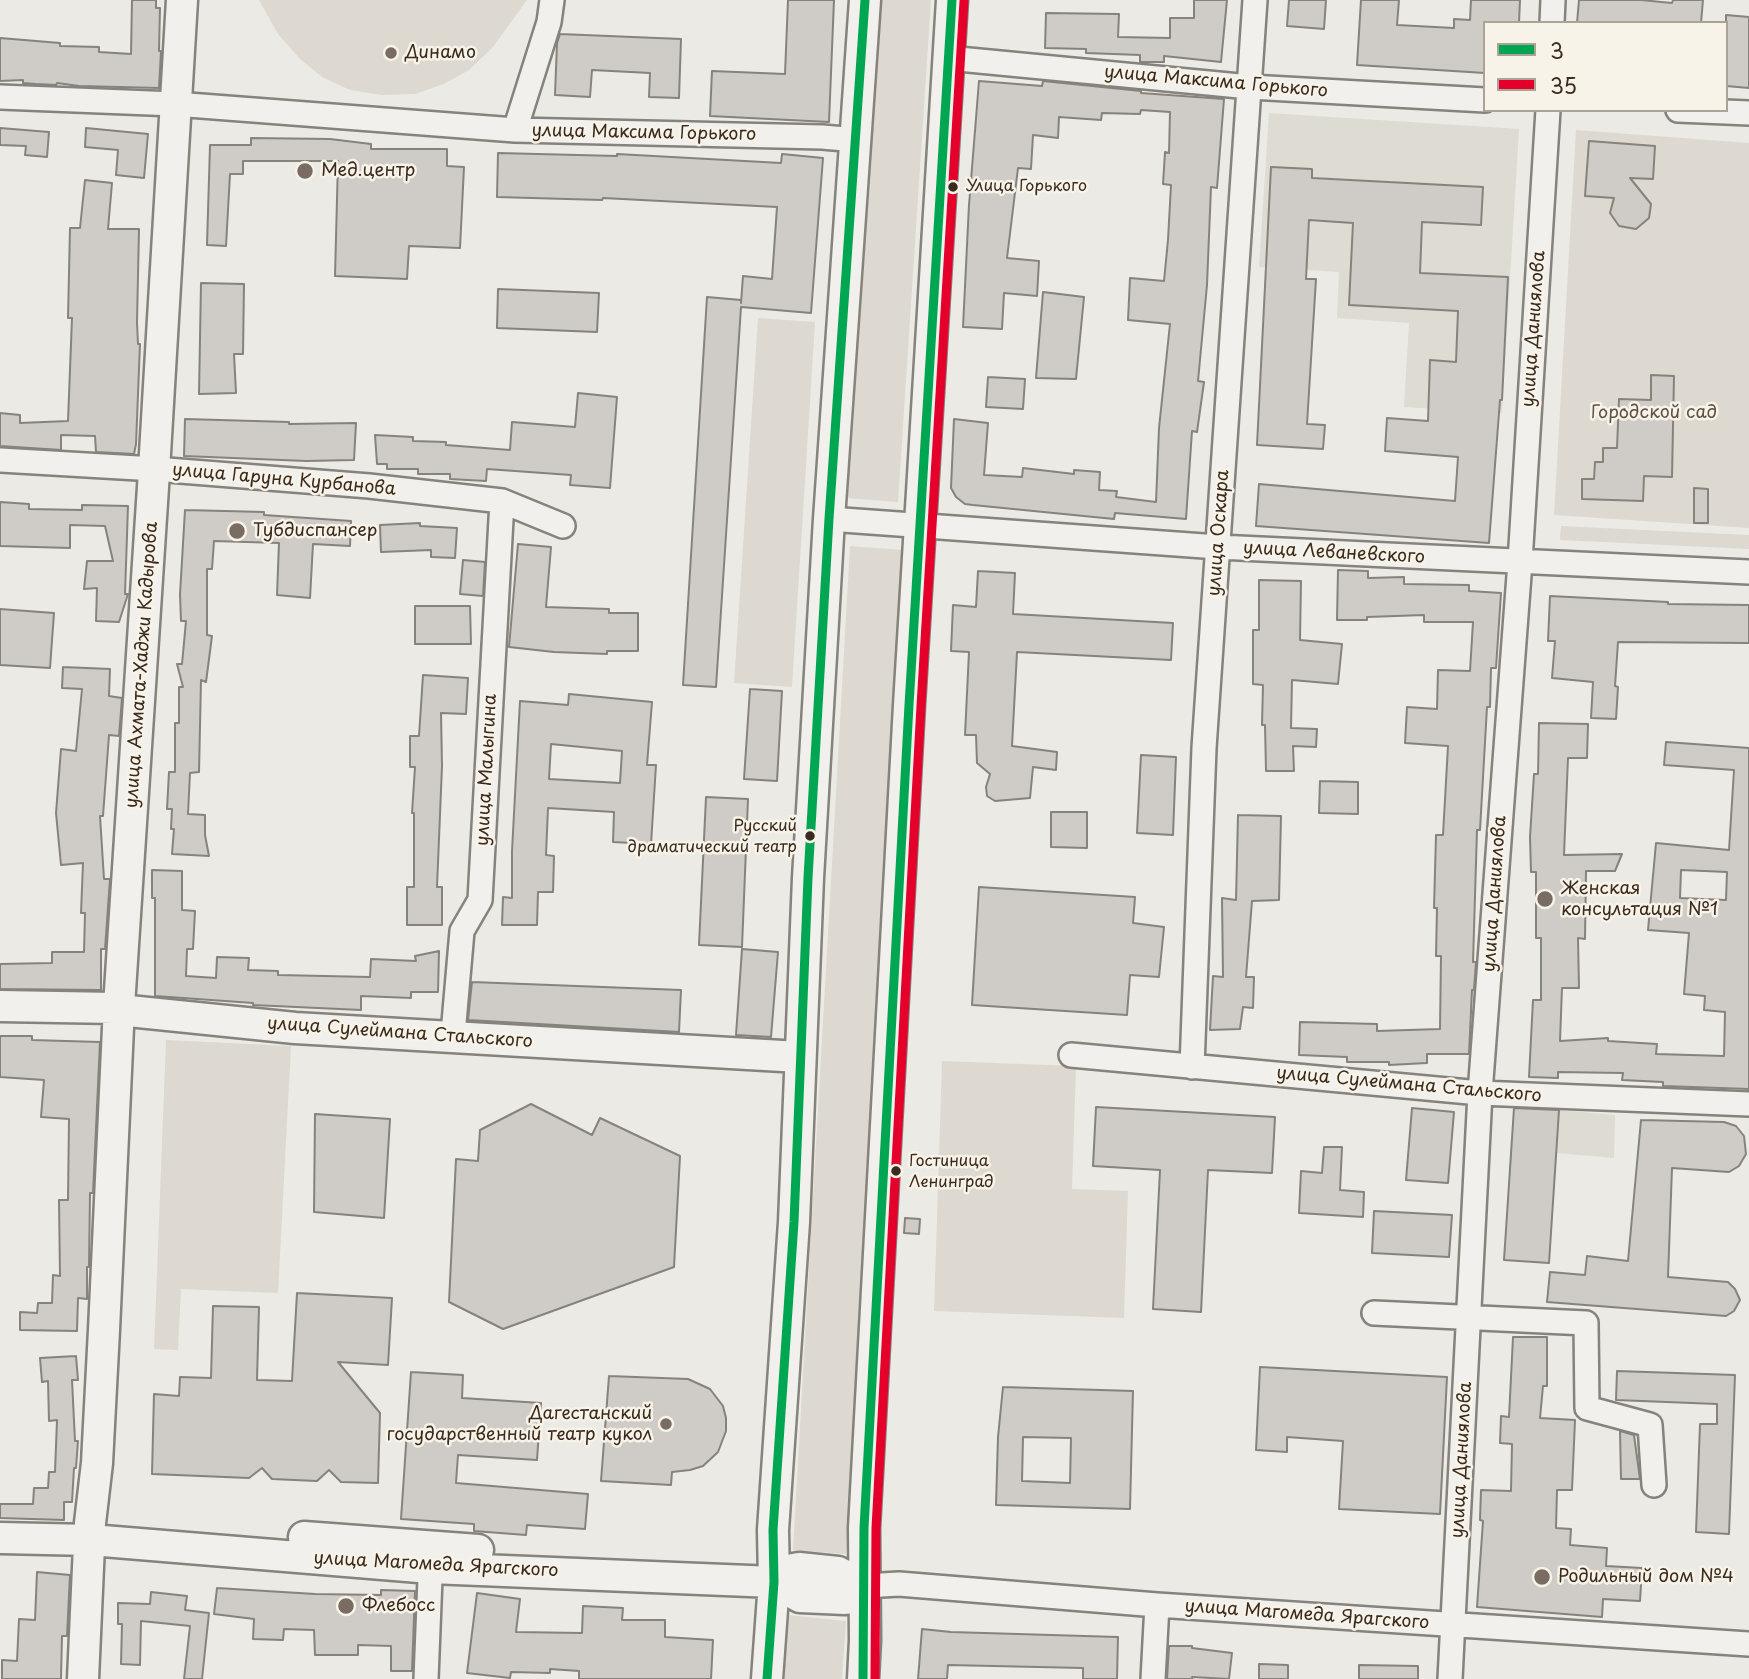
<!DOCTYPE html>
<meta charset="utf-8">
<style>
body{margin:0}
#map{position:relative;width:1749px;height:1679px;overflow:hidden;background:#eceae4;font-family:"Playpen Sans",sans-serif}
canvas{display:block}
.legend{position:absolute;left:1483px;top:21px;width:245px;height:91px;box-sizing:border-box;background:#f7f3e8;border:2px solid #aca397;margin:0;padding:9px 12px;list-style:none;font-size:21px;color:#3b2a1e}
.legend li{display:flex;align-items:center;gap:14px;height:35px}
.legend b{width:35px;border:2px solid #aca397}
</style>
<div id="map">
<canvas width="1749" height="1679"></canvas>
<ul class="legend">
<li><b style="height:9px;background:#00a651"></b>3</li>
<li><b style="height:9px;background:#e4002b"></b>35</li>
</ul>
</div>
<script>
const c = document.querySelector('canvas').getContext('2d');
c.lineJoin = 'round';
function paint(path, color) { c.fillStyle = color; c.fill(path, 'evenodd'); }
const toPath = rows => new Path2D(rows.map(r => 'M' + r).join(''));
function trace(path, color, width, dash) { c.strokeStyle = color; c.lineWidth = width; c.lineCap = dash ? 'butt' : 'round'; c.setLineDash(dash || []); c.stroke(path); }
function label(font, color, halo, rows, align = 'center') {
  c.font = font + ' "Playpen Sans",sans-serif'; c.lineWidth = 5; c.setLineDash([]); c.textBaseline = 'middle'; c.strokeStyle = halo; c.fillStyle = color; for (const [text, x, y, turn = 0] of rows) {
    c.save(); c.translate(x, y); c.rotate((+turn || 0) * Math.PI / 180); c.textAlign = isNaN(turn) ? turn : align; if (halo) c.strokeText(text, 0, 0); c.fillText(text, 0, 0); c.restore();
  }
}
const built = toPath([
 [1269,113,1519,129,1502,413,1404,407,1409,323,1337,318,1339,272,1259,267],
 [1559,1110,1615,1115,1614,1158,1556,1153]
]);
const green = toPath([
 [259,0,527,0,493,47,469,70,444,84,415,94,382,95,350,90,322,77,300,59,278,34],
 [879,0,931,0,898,502,846,498],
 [1576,130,1749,143,1749,528,1554,515],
 [758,318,815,322,792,687,734,683],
 [1561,526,1749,535,1749,549,1560,540],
 [850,546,904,550,846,1554,793,1550],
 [166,1040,291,1046,278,1293,181,1289,178,1350,154,1349],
 [942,1061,1076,1066,1072,1189,1128,1191,1124,1318,934,1311],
 [787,1615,846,1621,842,1679,783,1679]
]);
const building = toPath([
 [132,0,156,0,156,8,160,8,159,51,161,51,159,88,79,86,57,83,56,85,36,84,23,83,23,80,0,81,0,38,60,43,60,46,99,47,99,52,131,54,132,0],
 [788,0,834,0,829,122,710,116,712,71,785,74,788,0],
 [1194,0,1227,0,1221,62,1164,56,1164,62,1140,62,1140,55,1086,53,1086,49,1045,48,1046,13,1119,14,1118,37,1170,38,1170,18,1194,18,1194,0],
 [1289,0,1326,0,1324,29,1287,26,1289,0],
 [1361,0,1399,0,1397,25,1454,28,1454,19,1470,20,1471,0,1520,0,1519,23,1485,23,1485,73,1357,65,1361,0],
 [1579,0,1641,0,1672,3,1673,0,1703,0,1701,23,1577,23,1579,0],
 [1726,15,1749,17,1749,88,1726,86,1726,15],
 [560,34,681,39,679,98,649,97,650,73,592,70,590,97,555,95,557,43,560,34],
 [979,81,1042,86,1043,81,1141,91,1141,93,1224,99,1217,188,1211,187,1207,285,1198,381,1204,382,1197,432,1192,431,1186,519,1115,513,1114,519,973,505,965,504,956,497,951,488,954,419,988,423,984,475,1022,477,1023,468,1074,474,1074,470,1100,472,1099,490,1117,491,1116,497,1156,502,1159,428,1170,324,1128,320,1130,278,1164,281,1168,240,1171,185,1163,184,1165,152,1169,153,1170,112,1141,110,1140,114,1102,113,1101,120,1059,117,1058,138,1033,135,1031,169,1018,168,1007,258,1039,261,1037,296,1004,293,1002,329,963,327,969,205,979,81],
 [0,128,49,132,47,157,25,155,26,146,0,145,0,128],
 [86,128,148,134,144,178,116,175,118,150,85,147,86,128],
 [251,138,330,139,371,144,371,149,447,149,447,166,464,167,460,248,409,246,407,279,335,276,338,161,243,161,243,174,230,174,226,246,207,245,210,145,251,145,251,138],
 [1589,141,1655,146,1653,179,1630,178,1651,204,1649,218,1636,229,1619,226,1610,213,1614,198,1585,196,1589,141],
 [498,153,617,156,617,154,781,163,782,154,823,158,811,313,741,307,716,687,683,685,707,297,741,300,741,303,743,276,772,279,777,207,603,198,602,200,497,197,498,153],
 [1271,167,1312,169,1312,178,1483,187,1481,225,1422,222,1420,273,1508,277,1502,400,1500,400,1489,543,1256,526,1259,484,1455,501,1458,457,1385,451,1387,418,1428,421,1430,360,1456,362,1458,311,1349,305,1353,223,1309,220,1306,279,1316,279,1307,424,1325,425,1323,449,1257,445,1271,167],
 [85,180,112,183,108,229,139,229,137,322,138,344,140,344,136,444,134,454,96,452,95,436,61,435,61,450,0,446,0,413,20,415,20,423,68,421,72,318,68,318,70,228,80,228,85,180],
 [201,283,244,284,243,354,234,354,236,393,199,394,201,283],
 [498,289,599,293,597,332,497,328,498,289],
 [1043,292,1084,297,1076,379,1036,378,1043,292],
 [1651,375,1674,376,1672,477,1644,476,1643,501,1582,499,1582,479,1594,479,1595,462,1603,462,1603,448,1617,448,1619,399,1651,400,1651,375],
 [988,377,1025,379,1023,409,986,407,988,377],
 [578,393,617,397,610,488,570,485,571,475,487,469,486,481,450,479,450,474,418,474,418,469,387,469,387,464,377,464,375,435,413,437,413,441,446,442,446,445,510,450,512,422,575,427,578,393],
 [185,419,289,422,289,424,356,423,354,460,306,461,184,456,185,419],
 [1694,488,1708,489,1708,523,1694,523,1694,488],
 [0,502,29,504,29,509,82,510,82,505,128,506,125,594,128,594,119,622,96,621,97,588,84,589,87,561,113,561,105,526,70,525,70,548,0,546,0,502],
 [185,510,264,512,264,515,351,521,350,546,313,544,310,598,277,595,279,543,214,541,212,569,207,569,207,635,212,636,206,682,201,680,199,772,190,773,188,814,205,815,205,835,209,856,172,854,174,829,171,829,172,809,167,809,169,772,175,772,175,723,179,723,179,687,183,687,177,664,182,664,186,621,181,621,180,594,185,510],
 [420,523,420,526,457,528,455,558,431,557,431,550,381,552,380,525,420,523],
 [518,544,551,547,546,607,609,609,609,613,638,613,638,651,607,651,607,654,554,652,509,647,518,544],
 [463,560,485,562,483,596,460,594,463,560],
 [1338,570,1368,571,1368,578,1404,577,1404,584,1469,585,1469,591,1501,593,1496,668,1491,668,1490,707,1487,707,1480,830,1477,830,1473,962,1476,962,1474,990,1472,990,1469,1054,1427,1054,1427,1063,1389,1065,1389,1062,1347,1062,1347,1057,1299,1055,1300,1022,1377,1024,1377,1031,1440,1029,1441,956,1436,956,1437,908,1434,908,1436,835,1443,835,1448,746,1405,743,1407,707,1437,709,1438,670,1470,671,1473,622,1424,622,1424,615,1367,617,1367,620,1337,620,1338,570],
 [978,571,1015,573,1013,614,1173,623,1171,660,1017,652,1012,746,1057,752,1056,770,1033,767,1030,798,995,801,987,796,986,787,990,774,977,763,976,735,965,735,969,652,951,651,953,605,976,607,978,571],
 [1259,580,1301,581,1300,640,1342,644,1338,684,1292,680,1291,728,1317,729,1316,747,1293,746,1294,771,1266,771,1265,725,1262,725,1263,685,1253,684,1253,630,1259,630,1259,580],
 [1550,596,1668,602,1668,604,1749,605,1749,643,1618,642,1615,686,1618,687,1616,719,1591,718,1593,682,1552,678,1555,641,1548,641,1550,596],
 [415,606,470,606,471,644,415,644,415,606],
 [0,609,54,613,50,668,0,665,0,609],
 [63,667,110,669,109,696,122,698,119,736,109,735,103,816,100,816,104,879,110,879,105,949,101,949,101,990,0,989,0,964,52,963,52,952,84,952,85,913,81,913,83,863,61,865,56,813,61,749,76,751,82,689,62,688,63,667],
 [423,675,468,678,466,714,441,713,442,766,437,887,442,887,442,925,407,925,407,887,414,887,414,813,412,813,415,767,410,767,410,736,419,736,423,675],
 [750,689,782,691,777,781,744,779,750,689],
 [569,694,652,702,647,765,656,765,651,844,613,842,614,812,548,808,546,855,554,856,553,892,538,892,537,925,502,925,503,897,512,898,512,851,520,701,568,705,569,694],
 [551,744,622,751,620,783,549,779,551,744],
 [1539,723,1588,724,1587,758,1568,758,1564,855,1622,854,1615,871,1586,871,1585,939,1578,938,1579,988,1562,988,1560,1041,1608,1038,1608,1041,1657,1044,1656,1054,1724,1056,1725,1012,1704,1010,1705,996,1684,994,1689,933,1648,930,1656,843,1729,850,1734,770,1664,765,1666,742,1749,748,1749,1089,1663,1086,1663,1082,1622,1080,1623,1073,1558,1072,1558,1078,1529,1077,1533,1000,1541,1000,1541,938,1536,938,1536,872,1531,872,1530,837,1534,774,1538,774,1539,723],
 [1681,870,1727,872,1726,900,1680,898,1681,870],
 [1141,755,1176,757,1173,835,1137,833,1141,755],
 [1320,781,1358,782,1358,814,1319,813,1320,781],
 [706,797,748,799,742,947,699,945,706,797],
 [1051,812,1087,812,1087,848,1051,847,1051,812],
 [1238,815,1281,816,1279,900,1252,901,1246,977,1254,977,1253,1008,1243,1007,1240,1029,1210,1030,1213,976,1223,977,1222,898,1236,900,1238,815],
 [152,870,182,871,182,910,195,911,193,949,187,949,186,976,216,978,217,957,249,958,248,970,278,971,278,975,370,977,371,959,416,961,415,956,439,951,438,992,411,992,411,998,361,996,361,1010,253,1005,253,1003,155,996,155,898,152,898,152,870],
 [979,887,1135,897,1133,923,1164,927,1159,977,1130,975,1127,1015,972,1005,979,887],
 [742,949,778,952,771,1037,736,1035,742,949],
 [472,982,681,990,679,1032,468,1020,472,982],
 [0,1036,32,1036,32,1040,100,1042,93,1193,90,1193,89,1267,87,1267,87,1299,78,1298,77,1331,20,1330,20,1312,37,1313,38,1303,52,1303,53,1275,60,1276,59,1200,68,1200,69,1119,41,1117,44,1080,0,1077,0,1036],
 [531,1104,592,1135,600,1118,680,1156,674,1267,503,1329,449,1302,456,1159,478,1161,480,1130,531,1104],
 [1096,1107,1275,1117,1272,1173,1208,1170,1201,1312,1153,1309,1160,1170,1093,1166,1096,1107],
 [1412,1108,1454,1112,1448,1183,1406,1180,1412,1108],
 [1514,1108,1559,1110,1549,1263,1504,1260,1514,1108],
 [315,1114,390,1119,384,1218,314,1212,315,1114],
 [1641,1120,1724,1122,1736,1126,1744,1136,1746,1154,1739,1166,1729,1172,1672,1168,1668,1277,1728,1282,1735,1289,1740,1300,1734,1311,1726,1316,1547,1302,1550,1272,1585,1275,1587,1256,1628,1261,1641,1120],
 [1324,1147,1342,1147,1340,1190,1364,1192,1363,1217,1299,1213,1301,1171,1322,1173,1324,1147],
 [1374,1211,1452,1215,1449,1257,1372,1253,1374,1211],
 [905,1218,920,1219,919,1234,904,1233,905,1218],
 [297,1293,392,1298,388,1365,338,1362,380,1413,378,1483,341,1482,329,1470,317,1481,272,1479,262,1468,249,1478,152,1474,154,1394,179,1396,180,1377,211,1378,213,1306,259,1307,257,1380,292,1381,297,1293],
 [1513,1337,1547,1337,1547,1386,1543,1386,1540,1418,1575,1420,1572,1490,1557,1490,1556,1528,1571,1529,1570,1545,1607,1548,1606,1566,1642,1568,1640,1601,1603,1599,1602,1617,1477,1607,1483,1521,1480,1520,1481,1490,1511,1491,1512,1444,1500,1443,1501,1416,1509,1417,1513,1337],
 [76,1356,78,1380,72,1380,75,1441,78,1441,76,1468,74,1468,72,1502,64,1502,64,1520,0,1518,0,1504,33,1504,34,1488,48,1488,49,1472,55,1472,57,1420,49,1421,48,1381,42,1382,40,1358,76,1356],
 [1260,1367,1447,1377,1440,1514,1339,1509,1343,1441,1287,1437,1287,1452,1256,1450,1260,1367],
 [1617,1371,1735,1375,1729,1534,1696,1532,1700,1424,1717,1424,1717,1404,1616,1400,1617,1371],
 [411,1372,463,1375,462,1398,541,1403,537,1460,458,1455,456,1483,588,1494,585,1529,527,1525,526,1535,474,1531,474,1524,401,1519,411,1372],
 [609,1376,688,1379,710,1389,723,1406,726,1418,726,1431,718,1452,703,1466,690,1470,672,1472,671,1485,601,1481,609,1376],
 [1003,1387,1133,1391,1130,1509,996,1505,998,1437,1003,1387],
 [1023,1437,1071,1438,1070,1483,1022,1481,1023,1437],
 [1620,1431,1634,1435,1640,1479,1621,1479,1620,1431],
 [37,1572,70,1575,67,1636,62,1636,61,1679,2,1679,2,1660,17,1661,19,1619,35,1620,37,1572],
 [217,1588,315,1594,381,1595,381,1590,415,1591,412,1671,391,1671,391,1646,358,1645,358,1655,315,1655,314,1630,284,1629,283,1640,253,1639,254,1619,214,1614,217,1588],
 [151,1592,187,1596,185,1610,209,1613,202,1679,184,1679,190,1626,141,1621,140,1665,121,1664,122,1624,118,1624,118,1603,150,1604,151,1592],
 [477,1593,520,1599,516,1632,582,1633,583,1606,623,1608,622,1620,665,1620,665,1637,713,1640,711,1679,579,1679,579,1671,550,1669,550,1673,511,1672,510,1678,467,1673,477,1593],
 [922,1629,951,1632,1118,1637,1117,1679,1083,1679,1083,1668,948,1665,947,1679,918,1679,922,1629],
 [1169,1646,1192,1646,1192,1648,1232,1653,1229,1679,1192,1677,1192,1679,1167,1679,1169,1646],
 [1259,1664,1288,1665,1288,1679,1259,1679,1259,1664],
 [1359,1665,1418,1666,1418,1679,1359,1679,1359,1665]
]);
const minor = toPath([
 [1552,23,1553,0],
 [948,58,1250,87,1485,100],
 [0,97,175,104,515,130,822,137,857,140],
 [1678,110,1749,113],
 [515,130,549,22,552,0],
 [0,460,155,469,369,486,502,501,563,526],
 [829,519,1218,547,1749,572],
 [453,1034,462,931,480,900,502,501],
 [1071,1055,1480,1093,1749,1104],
 [1192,1067,1204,748,1255,0],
 [1374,1313,1586,1323,1587,1408,1650,1425,1654,1485],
 [864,1586,899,1584,1157,1605,1749,1644],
 [426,1679,431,1553],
 [1153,1679,1157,1605],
 [1450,1679,1480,1093,1520,562,1548,110]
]);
const major = toPath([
 [0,1006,115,1008,119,1010,295,1028,800,1057],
 [304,1537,478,1550],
 [0,1538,91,1540,431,1568,774,1582,800,1597,845,1599,864,1586],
 [772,1573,799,1568,838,1572,864,1586],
 [83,1679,90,1523,97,1463,104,1330,119,1006,153,487,182,0],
 [767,1679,774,1582,773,1530,794,1222,808,878,829,519,865,0],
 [863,1679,865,1640,864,1528,909,705,952,0]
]);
const bus1 = toPath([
 [767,1679,774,1582,773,1530,794,1222,808,878,829,519,865,0],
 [863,1679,864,1528,909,705,952,0]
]);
const bus2 = toPath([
 [875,1679,876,1528,921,706,964,1]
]);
const markers = [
 [391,53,7,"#796d63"],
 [305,171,9,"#796d63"],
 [953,187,6,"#3b2a1e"],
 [237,531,9,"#796d63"],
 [810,836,6,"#3b2a1e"],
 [1545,899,9,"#796d63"],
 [896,1171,6,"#3b2a1e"],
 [666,1424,7,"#796d63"],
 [1542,1577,9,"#796d63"],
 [346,1606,9,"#796d63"]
];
const busNames = [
 ["Улица Горького",966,187],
 ["Русский",797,827,"right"],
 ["драматический театр",797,848,"right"],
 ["Гостиница",909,1162],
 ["Ленинград",909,1183]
];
const poiNames = [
 ["Динамо",405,53],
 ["Мед.центр",321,171],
 ["Тубдиспансер",253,531],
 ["Женская",1561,889],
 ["консультация №1",1561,910],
 ["Дагестанский",652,1414,"right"],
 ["государственный театр кукол",652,1435,"right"],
 ["Родильный дом №4",1558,1577],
 ["Флебосс",362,1606]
];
const streetNames = [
 ["улица Максима Горького",1216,82,5],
 ["улица Максима Горького",644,133,1],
 ["улица Даниялова",1534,329,-86],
 ["улица Гаруна Курбанова",284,480,5],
 ["улица Оскара",1219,533,-86],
 ["улица Леваневского",1334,553,3],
 ["улица Ахмата-Хаджи Кадырова",142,665,-86],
 ["улица Малыгина",487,770,-87],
 ["улица Даниялова",1495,894,-86],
 ["улица Сулеймана Стальского",400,1033,4],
 ["улица Сулеймана Стальского",1409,1085,5],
 ["улица Даниялова",1462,1460,-87],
 ["улица Магомеда Ярагского",436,1565,3],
 ["улица Магомеда Ярагского",1307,1615,4]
];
const parkNames = [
 ["Городской сад",1654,413]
];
paint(built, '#dedbd2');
paint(green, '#ddd9d0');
paint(building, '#cfccc7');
trace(building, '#86827c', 2);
trace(minor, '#86827c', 28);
trace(major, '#86827c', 35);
trace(minor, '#f1f0ec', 23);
trace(major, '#f1f0ec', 30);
trace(bus1, '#00a651', 9);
trace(bus2, '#e4002b', 9);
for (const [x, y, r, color] of markers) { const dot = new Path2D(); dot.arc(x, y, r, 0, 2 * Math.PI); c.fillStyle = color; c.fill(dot); trace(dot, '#f7f3e8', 2.5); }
label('16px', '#3b2a1e', '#f7f3e8', busNames, 'left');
label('18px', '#3b2a1e', '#f7f3e8', poiNames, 'left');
label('18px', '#3b2a1e', '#f7f3e8', streetNames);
label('18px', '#605246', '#f7f3e8', parkNames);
</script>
